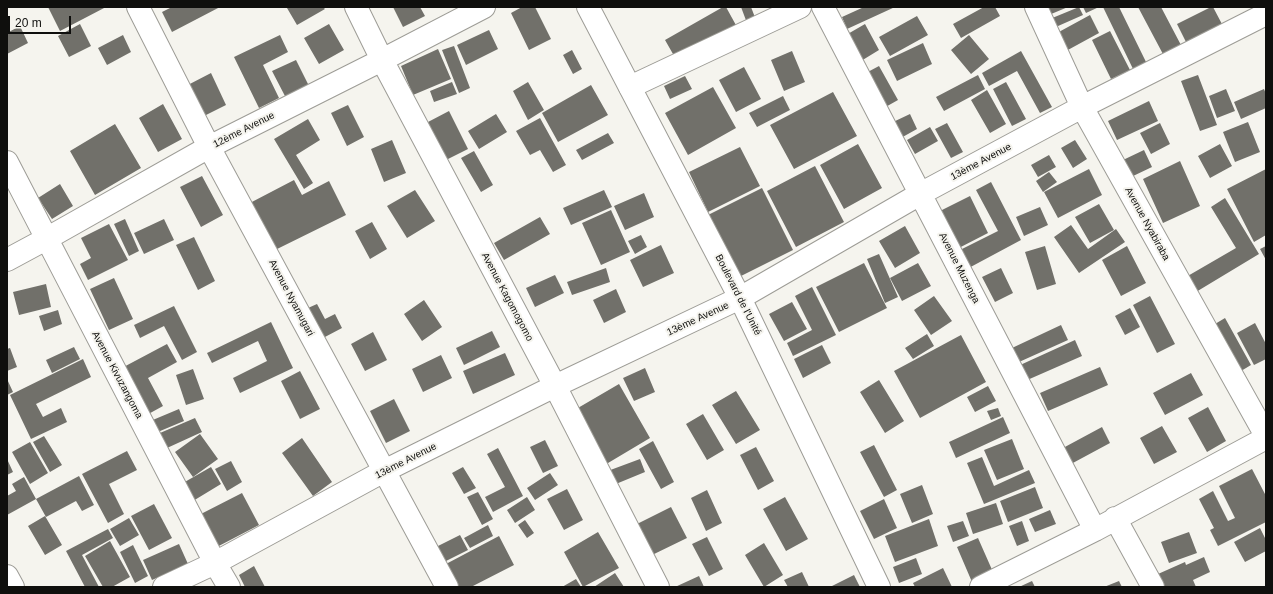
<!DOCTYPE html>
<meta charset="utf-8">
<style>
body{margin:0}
#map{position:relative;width:1273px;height:594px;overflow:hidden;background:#f5f4ee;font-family:Helvetica,sans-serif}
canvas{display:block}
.frame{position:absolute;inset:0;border:8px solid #0f0f0d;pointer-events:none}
.scale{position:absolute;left:8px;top:16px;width:63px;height:18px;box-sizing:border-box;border:2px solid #0f0f0d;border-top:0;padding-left:5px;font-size:12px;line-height:14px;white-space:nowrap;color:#0f0f0d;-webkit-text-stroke:3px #f5f4ee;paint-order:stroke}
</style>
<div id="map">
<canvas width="1273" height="594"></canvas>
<div class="frame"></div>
<div class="scale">20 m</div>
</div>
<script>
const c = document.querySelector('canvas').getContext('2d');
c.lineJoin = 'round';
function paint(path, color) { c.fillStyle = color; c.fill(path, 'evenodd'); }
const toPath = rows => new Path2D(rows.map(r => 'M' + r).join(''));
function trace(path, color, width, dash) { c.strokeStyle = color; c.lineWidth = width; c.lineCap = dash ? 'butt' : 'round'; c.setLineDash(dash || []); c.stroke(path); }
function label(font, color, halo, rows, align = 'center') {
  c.font = font + ' Helvetica,sans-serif'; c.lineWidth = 4; c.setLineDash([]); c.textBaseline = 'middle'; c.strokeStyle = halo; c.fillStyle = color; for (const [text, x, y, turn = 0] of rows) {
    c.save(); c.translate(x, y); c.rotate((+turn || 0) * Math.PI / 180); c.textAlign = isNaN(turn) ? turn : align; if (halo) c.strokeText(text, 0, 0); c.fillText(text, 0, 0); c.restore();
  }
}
const building = toPath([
 [48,7,106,7,60,31],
 [172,7,220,7,172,32,162,12],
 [290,7,323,7,325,9,297,25,287,8],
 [393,7,420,7,425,16,403,27],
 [522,7,535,7,551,39,529,50,511,13],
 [723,7,726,7,737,27,677,61,665,40],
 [741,7,751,7,756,20,747,23],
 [864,7,895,7,847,29,842,17],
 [984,7,995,7,1000,16,961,38,953,24],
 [1040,7,1068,7,1044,17],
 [1079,7,1083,15,1049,30,1045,21],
 [1083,7,1099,7,1086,13],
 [1103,7,1119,7,1147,64,1134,71],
 [1138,7,1161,7,1182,47,1164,56],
 [1211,7,1213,7,1223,26,1187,44,1177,24],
 [1090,15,1099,33,1066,51,1057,33],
 [917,16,928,35,890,56,879,37],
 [80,24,91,46,69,57,58,36],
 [329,24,344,50,319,64,304,38],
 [865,24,879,50,861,61,846,35],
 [20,26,28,43,7,54,7,33],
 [489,30,498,49,466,65,457,45],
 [1110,31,1130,70,1111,79,1092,40],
 [123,35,131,52,107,65,98,48],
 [280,35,288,52,263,65,279,98,259,108,234,57],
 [969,35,989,59,971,74,951,50],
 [923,43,932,64,897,81,887,60],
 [454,46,470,88,459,93,442,50],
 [438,49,451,79,413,95,401,66],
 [572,50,582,69,573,74,563,55],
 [792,51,805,82,784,91,771,60],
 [1021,51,1052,107,1040,113,1017,71,989,86,982,73],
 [296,60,309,86,286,98,272,71],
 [879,66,898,100,882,109,864,74],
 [744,67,761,99,736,112,719,80],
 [211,73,226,105,200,118,184,87],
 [978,75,985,89,944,111,936,97],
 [1198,75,1217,125,1200,131,1181,81],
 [685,76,692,89,670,99,664,86],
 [452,82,457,94,434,102,430,91],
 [528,82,544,110,528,120,513,91],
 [1006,82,1026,119,1012,126,993,89],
 [591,85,608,115,558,142,542,113],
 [713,87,736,128,688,155,665,113],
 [1226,89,1235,111,1217,118,1209,96],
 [1264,89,1266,94,1266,108,1241,119,1234,102],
 [987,90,1006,124,990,133,971,100],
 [833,92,857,136,794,169,770,125],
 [783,96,790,110,757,127,749,113],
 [1149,101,1158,121,1117,140,1108,121],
 [163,104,182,139,158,152,139,118],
 [348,105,364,137,347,146,331,113],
 [449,111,468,149,446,160,428,122],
 [496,114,507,132,479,149,468,131],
 [910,114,917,129,899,139,891,123],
 [540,118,566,165,553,172,540,150,530,155,516,131],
 [308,119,320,140,296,155,313,183,304,189,274,139],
 [1248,122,1260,152,1235,162,1223,132],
 [947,123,963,152,951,158,935,129],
 [1160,123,1170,144,1151,154,1140,133],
 [115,124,141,168,95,195,70,151],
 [930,127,938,141,915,154,907,140],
 [608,133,614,143,582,160,576,150],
 [392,140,406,173,384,182,371,149],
 [1075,140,1087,159,1073,168,1061,148],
 [858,144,882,188,844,209,820,165],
 [1220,144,1232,166,1210,178,1198,156],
 [740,147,760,186,708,212,689,172],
 [1144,150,1152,167,1131,177,1123,160],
 [474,151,493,185,481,192,461,158],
 [1049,155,1056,167,1038,177,1031,165],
 [1180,161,1200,206,1163,223,1143,179],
 [815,166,844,222,796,247,767,191],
 [1089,169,1102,195,1058,218,1044,192],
 [1266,169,1266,235,1254,242,1227,189],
 [1049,172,1057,182,1043,192,1036,181],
 [202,176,223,215,201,227,180,187],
 [294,180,302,195,329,181,346,215,271,252,248,204],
 [991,182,1021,240,965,270,956,252,998,231,976,190],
 [60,184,73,206,52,219,38,198],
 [762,188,793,250,739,277,708,215],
 [415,190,435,221,407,238,387,206],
 [604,190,612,207,571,225,563,208],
 [644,193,654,217,625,230,614,206],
 [970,196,988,233,953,251,934,214],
 [1225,198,1259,254,1196,292,1186,277,1236,248,1211,207],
 [1099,204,1114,230,1090,243,1075,217],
 [1040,207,1048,225,1024,236,1016,217],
 [611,210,630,252,601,265,582,223],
 [540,217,550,234,504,260,494,243],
 [125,219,139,251,129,256,114,224],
 [164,219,174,240,144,254,134,233],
 [372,222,387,249,370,259,355,231],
 [109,224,128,260,88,280,80,264,91,258,81,238],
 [1071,225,1088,249,1116,229,1125,242,1079,273,1054,237],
 [905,226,920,253,895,268,879,241],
 [641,235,647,247,635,254,628,241],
 [194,237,215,281,198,290,176,245],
 [661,245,674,273,643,287,630,260],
 [1045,246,1056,284,1037,290,1025,252],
 [1127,246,1146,283,1121,296,1102,260],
 [1266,246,1266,260,1260,249],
 [879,254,898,297,885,303,867,259],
 [864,263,887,308,839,332,816,287],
 [918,263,931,286,902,301,890,278],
 [606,268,610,282,572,295,567,282],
 [1001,268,1013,293,995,302,982,277],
 [555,275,564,293,535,307,526,288],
 [114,278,133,319,109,330,90,289],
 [46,284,51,307,19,315,13,292],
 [812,287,836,335,793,356,787,343,812,330,795,296],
 [616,289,626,312,604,323,593,300],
 [934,296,952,321,931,335,914,310],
 [1150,296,1175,344,1157,353,1133,305],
 [424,300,442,327,422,341,404,314],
 [792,302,807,329,784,341,769,314],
 [317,304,325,319,335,314,342,328,323,338,308,308],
 [174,306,197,352,182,360,164,326,140,338,134,325],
 [1130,308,1140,327,1125,335,1115,316],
 [58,310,62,324,44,331,39,316],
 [1225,318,1251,365,1236,374,1210,327],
 [271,322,293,368,240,393,233,378,267,361,258,341,212,363,207,353],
 [1255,323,1266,344,1266,359,1254,365,1237,333],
 [1061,325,1068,340,1019,362,1012,348],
 [492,331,500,347,464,365,456,348],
 [373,332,387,360,365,371,351,344],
 [927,334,934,346,913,359,905,348],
 [961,335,986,382,920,418,894,371],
 [1075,340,1082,356,1025,381,1018,366],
 [167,344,177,362,148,378,163,406,143,417,118,370],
 [822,345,831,363,803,378,794,359],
 [74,347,80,359,52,373,46,360],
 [10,348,17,367,7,371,7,349],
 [505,353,515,375,473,394,463,371],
 [441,355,452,378,423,392,412,369],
 [83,359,91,377,36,404,43,417,61,408,67,422,31,439,10,395],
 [1100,367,1108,385,1048,411,1040,393],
 [645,368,655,392,634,401,623,378],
 [193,369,204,399,186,405,176,375],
 [300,371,320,409,300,419,281,381],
 [1191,373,1203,395,1165,415,1153,393],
 [7,379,13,392,7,395],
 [879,380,904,421,885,433,860,392],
 [619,384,650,438,603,466,571,412],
 [988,386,996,401,975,412,967,397],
 [736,391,760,430,736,444,712,405],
 [394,399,410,431,386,443,370,411],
 [1208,407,1226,441,1207,452,1188,418],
 [998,408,1001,416,991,420,987,411],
 [179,409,184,421,153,434,148,422],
 [703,414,724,450,707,460,686,424],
 [1003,417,1010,433,956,458,949,442],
 [195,418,202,432,167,448,160,433],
 [1162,426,1177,452,1154,464,1140,438],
 [1102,427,1110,443,1071,464,1063,448],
 [200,434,218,459,193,477,175,452],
 [44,436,62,465,50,472,33,442],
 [302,438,332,482,313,496,282,453],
 [1012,439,1024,469,997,480,984,450],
 [545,440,558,466,543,473,530,447],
 [653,441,674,482,661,489,639,449],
 [30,442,48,473,30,484,12,452],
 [874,445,897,490,884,497,860,452],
 [756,447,774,481,758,490,740,455],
 [498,448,523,496,493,512,485,497,505,487,487,454],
 [127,451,137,470,109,484,124,514,108,523,82,474],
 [982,457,994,486,1029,470,1035,483,984,504,967,463],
 [7,459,13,472,7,475],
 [640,459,645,472,611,486,605,472],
 [231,461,242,482,227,491,215,469],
 [211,467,221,484,193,501,183,483],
 [463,467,476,488,464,494,452,473],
 [1252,469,1266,496,1266,522,1218,546,1210,530,1214,528,1199,499,1213,491,1228,521,1235,518,1219,486],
 [550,473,558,485,535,500,527,488],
 [79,476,94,505,82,511,76,501,46,517,36,499],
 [24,477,36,499,7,515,7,496,16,491,12,484],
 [922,485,933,514,912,523,900,494],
 [1035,487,1043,508,1008,522,1000,501],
 [567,489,583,520,564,530,547,499],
 [707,490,722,523,706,531,691,498],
 [478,492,493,519,482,525,467,497],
 [242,493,259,525,213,549,197,516],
 [527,497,535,510,515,523,507,510],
 [785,497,808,539,786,551,763,509],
 [884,499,897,528,874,539,860,511],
 [996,503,1003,524,973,534,966,513],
 [154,504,172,538,149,550,131,516],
 [671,507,687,538,650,556,635,525],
 [1050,510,1056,524,1035,532,1029,519],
 [45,516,62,545,45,555,28,526],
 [129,518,139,535,120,546,110,529],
 [929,519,938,546,895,562,885,536],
 [525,520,534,533,527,538,518,525],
 [963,521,969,536,953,542,947,526],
 [1022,521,1029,541,1017,546,1009,526],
 [488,525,493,536,470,548,464,538],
 [1260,528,1266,540,1266,551,1245,562,1234,542],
 [108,529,113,538,82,555,99,587,85,587,66,551],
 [598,532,619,568,583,587,564,552],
 [1189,532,1197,553,1169,563,1161,542],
 [460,535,468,550,444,562,436,547],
 [499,536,514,565,471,587,458,587,446,564],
 [707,537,723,569,709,576,692,544],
 [978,538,993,572,972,582,957,547],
 [110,541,130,577,112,587,103,587,85,556],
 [764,543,783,575,764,587,745,555],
 [179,544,188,564,152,580,143,560],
 [133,545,148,576,135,583,120,552],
 [1204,557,1210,572,1193,580,1196,587,1164,587,1158,574,1185,562,1186,565],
 [916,558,922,574,899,583,893,567],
 [254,566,265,587,245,587,239,575],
 [943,568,952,587,915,587,913,583],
 [802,572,809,587,788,587,784,580],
 [615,573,624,587,594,587],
 [854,575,860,587,830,587],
 [699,576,704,587,675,587],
 [576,579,581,587,562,587],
 [1032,581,1035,587,1019,587],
 [1119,581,1122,587,1104,587]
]);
const street = toPath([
 [138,7,209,147,447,587],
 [356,7,382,60,555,386,658,587],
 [823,7,1095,530],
 [1036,7,1082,107,1266,436],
 [630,87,800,7],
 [7,162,215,563,229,587],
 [7,260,46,239,209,147,382,60,484,7],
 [1115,518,1153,587],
 [7,576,13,587],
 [164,587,215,563,384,471,555,386,740,298,920,194,1082,107,1266,14],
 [981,587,1095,530,1266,438]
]);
const secondary = toPath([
 [588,7,740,298,879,587]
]);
const streetNames = [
 ["12ème Avenue",244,130,-27],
 ["13ème Avenue",981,162,-28],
 ["Avenue Nyabiraba",1147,224,61],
 ["Avenue Muzenga",959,268,63],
 ["Boulevard de l'Unité",738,295,63],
 ["Avenue Kagomogomo",507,297,62],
 ["Avenue Nyamugari",291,298,62],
 ["13ème Avenue",698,319,-25],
 ["Avenue Kivuzangoma",117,375,62],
 ["13ème Avenue",406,461,-27]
];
paint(building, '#71706a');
trace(street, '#9d9c96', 24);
trace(secondary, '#9d9c96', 24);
trace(street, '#fff', 22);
trace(secondary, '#fff', 22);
label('10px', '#0f0f0d', '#f5f4ee', streetNames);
</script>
